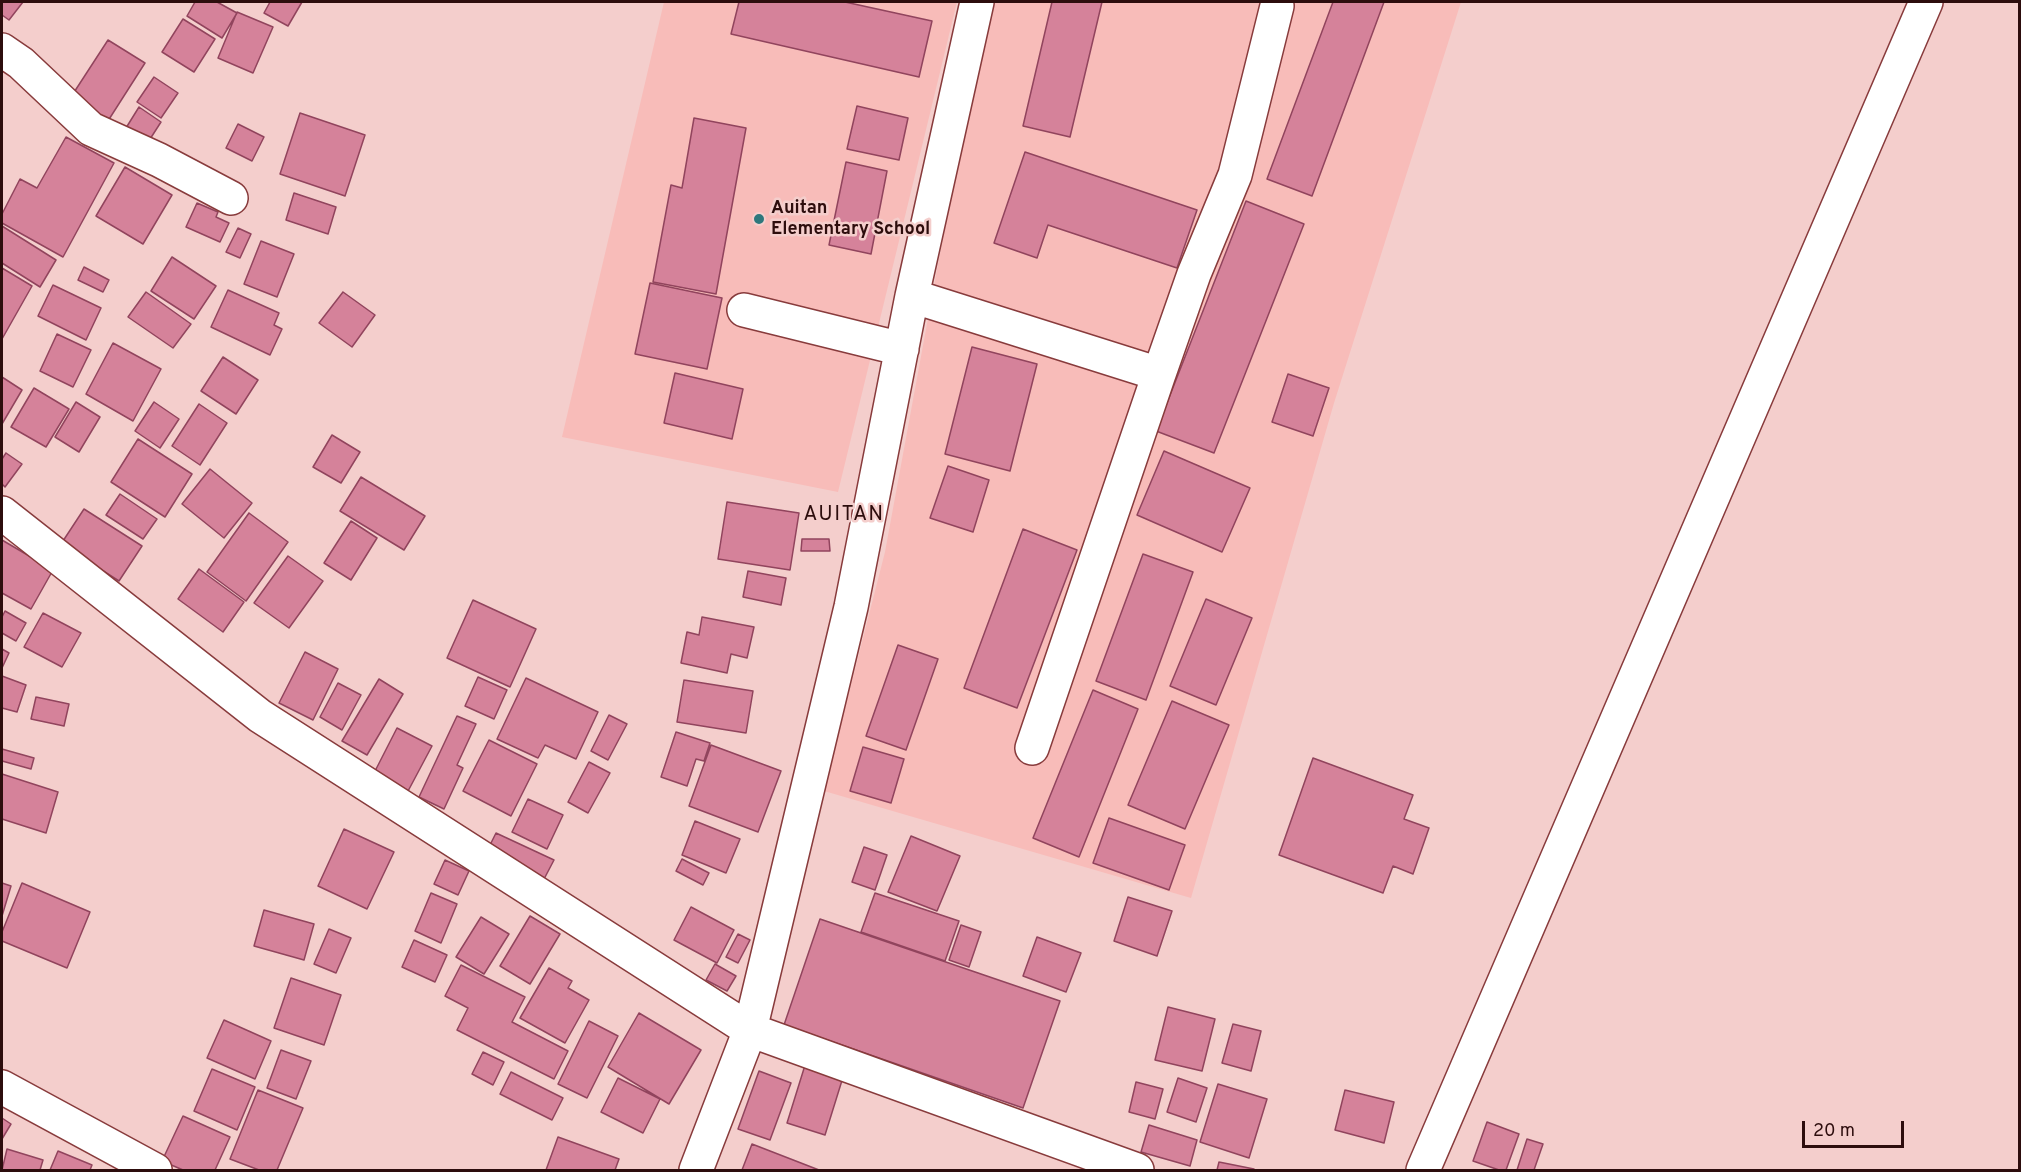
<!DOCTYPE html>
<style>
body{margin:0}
#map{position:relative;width:2021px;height:1172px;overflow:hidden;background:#f4cecc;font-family:Overpass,sans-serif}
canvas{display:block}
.frame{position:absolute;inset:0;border:3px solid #2d0d0d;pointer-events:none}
.scale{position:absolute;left:1802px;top:1121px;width:102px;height:27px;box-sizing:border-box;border:3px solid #2d0d0d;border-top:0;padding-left:8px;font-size:18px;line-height:21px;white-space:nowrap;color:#2d0d0d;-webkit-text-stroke:4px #f4cecc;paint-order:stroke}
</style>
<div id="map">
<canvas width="2021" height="1172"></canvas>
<div class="frame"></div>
<div class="scale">20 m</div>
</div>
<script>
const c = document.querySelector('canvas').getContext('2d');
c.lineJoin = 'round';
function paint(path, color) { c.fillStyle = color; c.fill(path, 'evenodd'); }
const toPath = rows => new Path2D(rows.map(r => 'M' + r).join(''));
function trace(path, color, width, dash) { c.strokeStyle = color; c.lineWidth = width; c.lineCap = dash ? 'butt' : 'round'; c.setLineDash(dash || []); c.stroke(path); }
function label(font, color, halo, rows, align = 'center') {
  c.font = font + ' Overpass,sans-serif'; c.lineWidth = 5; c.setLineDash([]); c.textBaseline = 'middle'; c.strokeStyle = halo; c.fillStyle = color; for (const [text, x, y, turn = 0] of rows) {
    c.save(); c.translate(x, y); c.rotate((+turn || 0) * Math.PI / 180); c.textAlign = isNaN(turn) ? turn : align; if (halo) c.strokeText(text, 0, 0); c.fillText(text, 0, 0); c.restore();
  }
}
const built = toPath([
 [664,2,957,2,838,492,562,437],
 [990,2,1461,2,1334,403,1191,898,824,791,885,552,938,264]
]);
const building = toPath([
 [2,2,23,2,9,20,2,15,2,2],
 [195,2,217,2,237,13,222,38,187,16,195,2],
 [270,2,302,2,288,26,264,13,270,2],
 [739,2,845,2,932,21,919,77,731,34,739,2],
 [1052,2,1102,2,1070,137,1023,126,1052,2],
 [1333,2,1384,2,1312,196,1267,179,1333,2],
 [237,12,273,27,253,73,218,58,237,12],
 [183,19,215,39,194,72,162,52,183,19],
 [108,40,145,63,106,124,69,100,108,40],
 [154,77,178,93,161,118,137,102,154,77],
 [857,106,908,118,899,160,847,149,857,106],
 [139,107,161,122,143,150,121,136,139,107],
 [300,113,365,135,345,196,280,174,300,113],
 [694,118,746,128,716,294,653,282,671,185,682,188,694,118],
 [238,124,264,137,252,161,226,148,238,124],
 [66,137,114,163,63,257,2,223,2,214,20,179,37,188,66,137],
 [1025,152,1197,210,1177,268,1048,225,1037,258,994,243,1025,152],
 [846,162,887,171,871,254,829,245,846,162],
 [125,167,172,195,143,244,96,216,125,167],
 [294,193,336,207,328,234,286,220,294,193],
 [1246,201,1304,224,1214,453,1156,431,1246,201],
 [197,203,218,212,216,217,229,223,220,242,186,227,197,203],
 [2,226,56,260,40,287,2,263,2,226],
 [238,228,251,234,240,258,226,252,238,228],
 [261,241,294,254,277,297,244,284,261,241],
 [172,257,216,286,194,319,151,291,172,257],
 [84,267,109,280,103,292,78,280,84,267],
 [2,268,32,286,2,339,2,268],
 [650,283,722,298,707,369,635,354,650,283],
 [53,285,101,308,86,340,38,316,53,285],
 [228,290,279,313,274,325,282,329,270,355,211,327,228,290],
 [146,292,191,324,173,348,128,317,146,292],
 [343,292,375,315,352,347,319,323,343,292],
 [57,334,91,350,73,387,40,371,57,334],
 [113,343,161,369,133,421,86,394,113,343],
 [972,347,1037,364,1010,471,945,454,972,347],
 [223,357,258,380,236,414,201,391,223,357],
 [675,373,743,389,732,439,664,423,675,373],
 [1288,374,1329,388,1313,436,1272,422,1288,374],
 [2,377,22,390,2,424,2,377],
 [34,388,69,409,46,447,11,427,34,388],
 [76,402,100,417,79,452,55,437,76,402],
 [154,402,179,419,160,448,135,431,154,402],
 [199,404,227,423,200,465,172,446,199,404],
 [332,435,360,452,341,483,313,467,332,435],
 [138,439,192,474,165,517,111,482,138,439],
 [1164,451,1250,488,1222,552,1137,515,1164,451],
 [6,453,22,464,5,487,2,484,2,459,6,453],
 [948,466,989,480,973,532,930,518,948,466],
 [210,469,252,503,224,538,182,504,210,469],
 [361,477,425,516,404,550,340,511,361,477],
 [120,494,157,519,143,539,106,515,120,494],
 [727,502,799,513,790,570,718,559,727,502],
 [84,509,142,546,119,581,61,544,84,509],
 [249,513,288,542,246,601,207,572,249,513],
 [351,521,377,538,351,580,324,563,351,521],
 [1023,529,1077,550,1017,708,964,688,1023,529],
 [802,539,829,539,830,551,801,551,802,539],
 [2,540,53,570,31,609,2,593,2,540],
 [1143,554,1193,572,1146,700,1096,681,1143,554],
 [288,556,323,581,289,628,254,603,288,556],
 [199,569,244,602,223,632,178,599,199,569],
 [748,571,786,578,781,605,743,597,748,571],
 [1206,599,1252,618,1216,705,1170,686,1206,599],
 [473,600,536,629,510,687,447,658,473,600],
 [5,611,26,623,16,641,2,633,2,617,5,611],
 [43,613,81,633,62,667,24,647,43,613],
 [702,617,754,627,747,658,731,654,727,673,681,663,687,632,699,635,702,617],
 [898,645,938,659,906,750,866,736,898,645],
 [2,649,9,653,2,668,2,649],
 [305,652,338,669,313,720,279,703,305,652],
 [2,676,26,685,17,712,2,708,2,676],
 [478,677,507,690,494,719,465,706,478,677],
 [526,678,598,712,576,759,545,745,538,758,497,739,526,678],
 [379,679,403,694,367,755,342,741,379,679],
 [684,680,753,691,746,733,677,722,684,680],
 [338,683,361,695,342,730,320,717,338,683],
 [1093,690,1138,709,1079,857,1033,838,1093,690],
 [36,697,69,704,64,726,31,719,36,697],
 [1172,701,1229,725,1185,829,1128,805,1172,701],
 [609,715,627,724,608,760,591,751,609,715],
 [457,716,476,724,457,765,463,768,444,809,419,797,457,716],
 [397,728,432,746,407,793,373,775,397,728],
 [676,732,710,743,704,761,696,759,687,786,661,777,676,732],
 [489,740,537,764,511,816,463,791,489,740],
 [711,745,781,771,758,832,689,806,711,745],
 [863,747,904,759,891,803,850,791,863,747],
 [2,749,34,758,31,769,2,761,2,749],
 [1313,758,1413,795,1404,819,1429,828,1413,874,1393,866,1383,893,1279,855,1313,758],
 [589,762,610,773,588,813,568,802,589,762],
 [2,774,58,792,46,833,2,819,2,774],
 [528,799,563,815,547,849,512,832,528,799],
 [1109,818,1185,845,1169,890,1093,863,1109,818],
 [695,821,740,839,726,873,682,855,695,821],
 [344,829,394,852,367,909,318,886,344,829],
 [496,833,554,860,543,881,486,853,496,833],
 [911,836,960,856,937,911,888,892,911,836],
 [864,847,887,855,875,890,852,882,864,847],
 [682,859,709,873,703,885,676,871,682,859],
 [445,860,469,871,458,895,434,884,445,860],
 [2,883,11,886,2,916,2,883],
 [22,883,90,912,67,968,2,941,2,932,22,883],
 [431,893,457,904,441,943,415,931,431,893],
 [875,893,959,921,945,961,861,932,875,893],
 [1128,897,1172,911,1157,956,1114,941,1128,897],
 [691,907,734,930,717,963,674,940,691,907],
 [264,910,314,924,304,960,254,946,264,910],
 [530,916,560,934,530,984,500,966,530,916],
 [481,917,509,934,484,974,456,957,481,917],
 [820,919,1060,1001,1023,1108,784,1025,820,919],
 [961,925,981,932,969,967,949,960,961,925],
 [329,929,351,938,336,973,314,964,329,929],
 [738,934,750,940,738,963,726,957,738,934],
 [1037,937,1081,953,1066,992,1023,976,1037,937],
 [414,940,447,955,435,982,402,967,414,940],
 [715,964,736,976,727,991,706,980,715,964],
 [461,965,525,997,512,1022,568,1051,554,1079,457,1030,468,1008,445,996,461,965],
 [549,968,572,981,568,988,589,1000,565,1043,520,1018,549,968],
 [291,978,341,995,324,1045,274,1028,291,978],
 [1168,1007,1215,1019,1202,1071,1155,1060,1168,1007],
 [639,1013,701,1050,669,1104,608,1067,639,1013],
 [224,1020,271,1041,255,1079,207,1058,224,1020],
 [589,1021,618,1036,587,1098,558,1084,589,1021],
 [1233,1024,1261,1031,1251,1071,1222,1063,1233,1024],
 [281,1050,311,1061,296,1099,267,1088,281,1050],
 [483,1052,504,1062,493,1085,472,1074,483,1052],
 [806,1062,844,1074,825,1135,787,1123,806,1062],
 [212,1069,255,1087,237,1130,194,1111,212,1069],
 [759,1071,791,1083,770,1140,738,1129,759,1071],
 [511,1072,563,1098,552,1120,500,1094,511,1072],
 [618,1078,660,1099,643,1133,601,1112,618,1078],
 [1178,1078,1207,1088,1196,1122,1167,1112,1178,1078],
 [1136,1082,1163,1089,1155,1119,1129,1112,1136,1082],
 [1218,1084,1267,1099,1249,1158,1200,1142,1218,1084],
 [258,1090,303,1108,277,1170,259,1170,230,1159,258,1090],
 [1345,1090,1394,1102,1384,1143,1335,1130,1345,1090],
 [183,1116,230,1137,215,1170,183,1170,162,1161,183,1116],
 [2,1118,11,1124,2,1139,2,1118],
 [1487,1122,1519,1134,1506,1170,1499,1170,1473,1161,1487,1122],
 [1149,1125,1197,1140,1190,1166,1141,1152,1149,1125],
 [558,1137,619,1159,615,1170,546,1170,558,1137],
 [1527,1139,1543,1144,1534,1170,1517,1170,1527,1139],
 [752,1144,819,1170,742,1170,752,1144],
 [7,1149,43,1160,40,1170,2,1170,7,1149],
 [58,1151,92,1165,90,1170,50,1170,58,1151],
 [1219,1162,1254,1169,1254,1170,1217,1170,1219,1162]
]);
const minor = toPath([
 [2,50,21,63,91,129,159,160,231,198],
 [912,296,1159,374,1032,748],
 [744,310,902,349],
 [1159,374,1194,274,1235,175,1277,6],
 [2,513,260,716,750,1030,1137,1170],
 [2,1087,155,1170],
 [696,1170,750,1030,851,607,912,296,977,2],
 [1423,1170,1926,2]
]);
const markers = [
 [759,219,6,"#2e777c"]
];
const poiNames = [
 ["Auitan",771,209],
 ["Elementary School",771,230]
];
const quarterNames = [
 ["AUITAN",844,516]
];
paint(built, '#f8bcb9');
paint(building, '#d5829a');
trace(building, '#91445d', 1.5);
trace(minor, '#883b3c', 36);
trace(minor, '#fff', 33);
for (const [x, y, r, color] of markers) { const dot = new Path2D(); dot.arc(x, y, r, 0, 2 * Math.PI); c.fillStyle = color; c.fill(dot); trace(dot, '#f4cecc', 2); }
label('bold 18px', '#2d0d0d', '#f4cecc', poiNames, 'left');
c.letterSpacing = '1.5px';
label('21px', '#2d0d0d', '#f4cecc', quarterNames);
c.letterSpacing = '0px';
</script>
